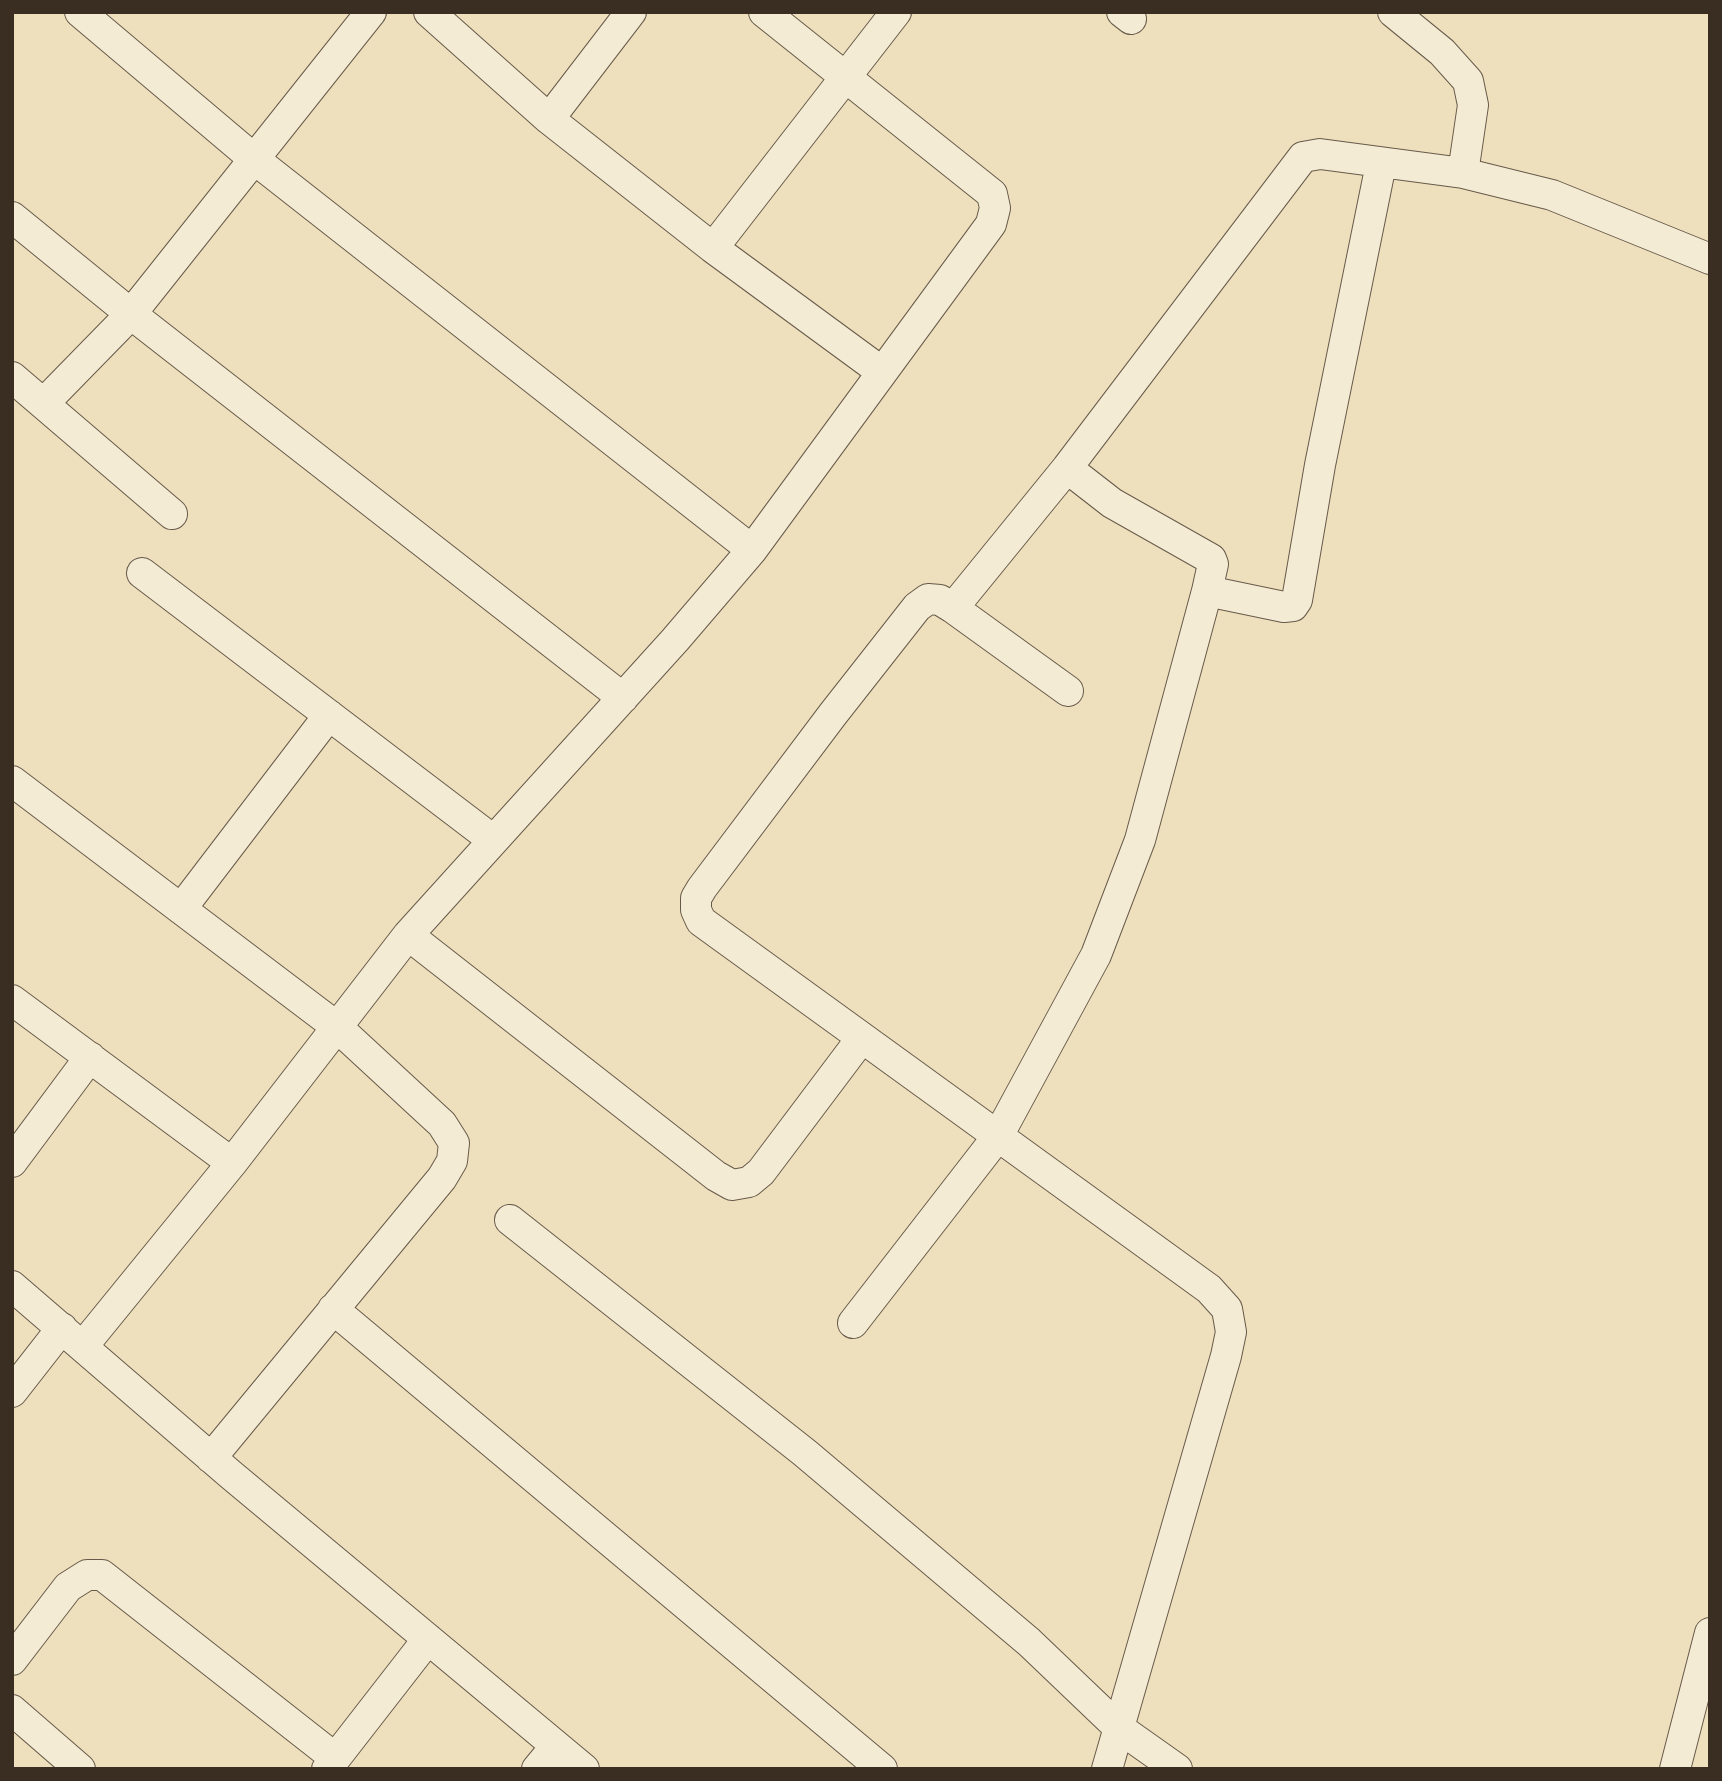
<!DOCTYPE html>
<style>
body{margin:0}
#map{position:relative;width:1722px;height:1781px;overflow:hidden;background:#eee0bd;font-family:Vollkorn,serif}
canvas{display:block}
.frame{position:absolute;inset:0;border:14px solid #3a2e23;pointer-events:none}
</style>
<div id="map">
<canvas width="1722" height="1781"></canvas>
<div class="frame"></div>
</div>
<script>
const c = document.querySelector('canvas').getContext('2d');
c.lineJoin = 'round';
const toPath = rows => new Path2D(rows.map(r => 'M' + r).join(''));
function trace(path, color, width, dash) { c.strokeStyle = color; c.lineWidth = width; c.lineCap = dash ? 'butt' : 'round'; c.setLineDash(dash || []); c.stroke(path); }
const street = toPath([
 [80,12,254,159,752,550],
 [429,12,549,119,713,248,882,372],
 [1122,12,1131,19],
 [1393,12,1442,52,1468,81,1473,105,1463,173],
 [549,119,631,12],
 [12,217,131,314,623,698],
 [713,248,896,12],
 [12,377,172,514],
 [44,403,131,314,371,12],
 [1067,468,1112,503,1211,559,1213,564,1207,591,1284,607,1293,606,1297,600,1320,465,1381,164],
 [142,573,493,840],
 [953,608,1067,468,1303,157,1320,154,1463,173,1552,195,1710,259],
 [1068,691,953,608,940,600,928,599,917,607,833,714,702,888,696,898,696,910,701,921,1209,1289,1227,1309,1231,1332,1226,1356,1107,1769],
 [12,781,337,1027,442,1124,454,1143,452,1161,442,1178,211,1458],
 [181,909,329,715],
 [408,935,716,1176,732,1185,749,1182,761,1172,861,1039],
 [12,1000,232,1163],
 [12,1162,90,1057],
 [510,1220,805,1453,1029,1642,1119,1728,1177,1769],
 [12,1286,230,1474,584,1769],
 [333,1309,882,1769],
 [853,1323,998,1136,1096,955,1140,840,1207,591],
 [83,1346,232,1163,408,935,675,640,752,550,991,224,995,208,992,194,764,12],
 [12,1392,62,1328],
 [12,1660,68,1587,87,1575,102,1575,335,1758],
 [12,1710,80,1769],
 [327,1769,428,1639],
 [537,1769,556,1746],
 [1675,1769,1710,1633]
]);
trace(street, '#675a4a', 32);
trace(street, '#f4ebd4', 30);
</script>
